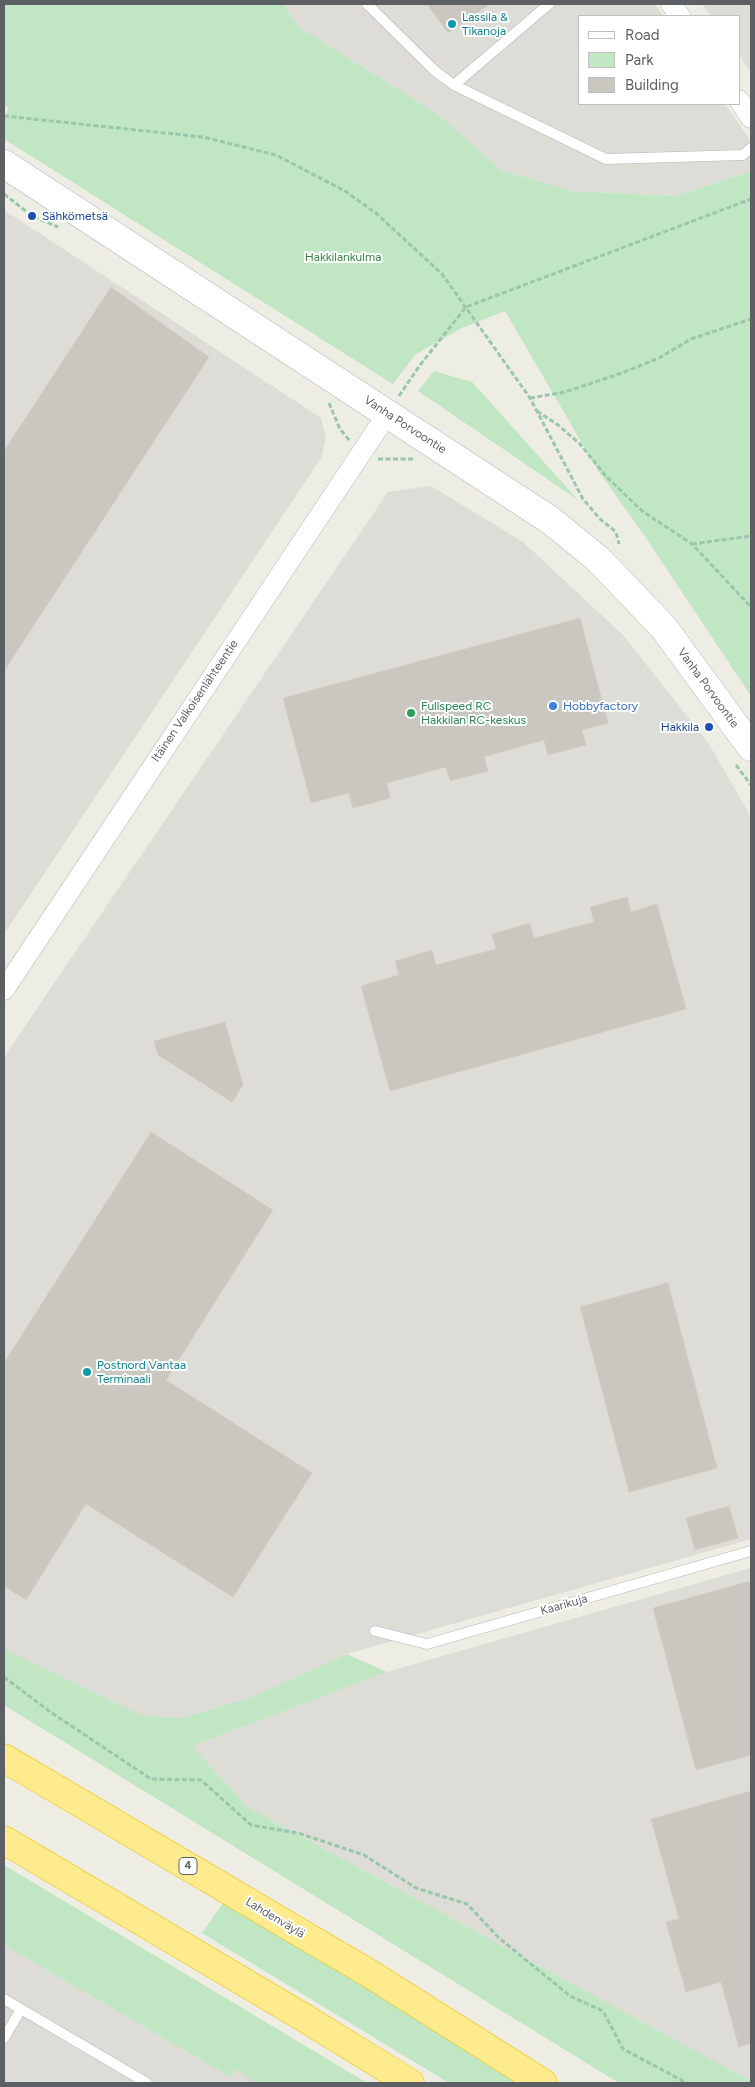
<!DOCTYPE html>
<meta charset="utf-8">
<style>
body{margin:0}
#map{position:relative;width:755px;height:2087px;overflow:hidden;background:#eeede4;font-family:Figtree,sans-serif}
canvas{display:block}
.frame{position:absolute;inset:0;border:5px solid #5c5f64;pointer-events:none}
.legend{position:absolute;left:578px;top:15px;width:162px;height:90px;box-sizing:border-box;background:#fff;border:1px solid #bebfc1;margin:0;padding:6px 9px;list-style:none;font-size:15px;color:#5c5f64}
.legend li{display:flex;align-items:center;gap:10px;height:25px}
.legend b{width:25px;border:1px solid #bebfc1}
</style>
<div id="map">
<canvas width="755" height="2087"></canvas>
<div class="frame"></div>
<ul class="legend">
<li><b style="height:6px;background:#fff"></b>Road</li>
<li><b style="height:14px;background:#c0e6c4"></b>Park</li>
<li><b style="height:14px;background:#cac7c1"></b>Building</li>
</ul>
</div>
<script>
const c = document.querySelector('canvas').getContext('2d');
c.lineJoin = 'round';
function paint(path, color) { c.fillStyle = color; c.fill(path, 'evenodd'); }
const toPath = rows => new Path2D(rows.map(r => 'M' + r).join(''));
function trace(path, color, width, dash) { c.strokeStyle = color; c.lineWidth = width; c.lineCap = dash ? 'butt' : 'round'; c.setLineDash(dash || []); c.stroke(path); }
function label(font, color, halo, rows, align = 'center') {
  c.font = font + ' Figtree,sans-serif'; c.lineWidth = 4; c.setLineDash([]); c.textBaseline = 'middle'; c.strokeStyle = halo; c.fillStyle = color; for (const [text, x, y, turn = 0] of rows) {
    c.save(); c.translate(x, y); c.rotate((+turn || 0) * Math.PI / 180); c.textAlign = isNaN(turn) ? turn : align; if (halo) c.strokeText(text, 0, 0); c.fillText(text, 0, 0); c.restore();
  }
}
const industrial = toPath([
 [283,4,655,4,663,16,579,16,579,104,725,104,751,141,751,171,675,196,572,191,501,170,439,115,299,27],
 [702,4,751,4,751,73,739,55,739,16,711,16],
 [4,210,321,418,326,438,321,458,4,934],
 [431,486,523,542,624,636,709,744,751,817,751,1539,347,1654,252,1697,182,1718,142,1716,4,1649,4,1057,388,492],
 [751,1568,751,2081,249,1808,192,1746,387,1672],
 [4,1945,230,2077,236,2069,257,2083,4,2083]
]);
const green = toPath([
 [4,4,283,4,299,27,439,115,501,170,572,191,675,196,751,171,751,696,646,538,597,469,505,311,460,329,416,354,393,384,4,139,4,119,9,107,4,107],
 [434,371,472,382,578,500,418,391],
 [4,1649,143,1716,182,1718,252,1697,347,1654,387,1672,192,1746,249,1808,751,2081,751,2083,619,2083,4,1705],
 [4,1865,367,2083,257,2083,236,2069,230,2077,4,1945],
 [225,1900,523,2083,449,2083,202,1933]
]);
const building = toPath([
 [427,4,490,4,448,33,427,4],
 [111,287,209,357,4,671,4,451,111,287],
 [580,618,608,723,582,730,586,745,548,755,544,740,484,757,488,771,450,781,446,767,387,783,390,798,353,808,349,793,311,803,283,698,580,618],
 [627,897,631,912,657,904,686,1009,390,1091,361,986,399,975,395,961,432,950,436,965,496,949,492,934,530,923,534,938,594,922,590,907,627,897],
 [225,1022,243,1085,232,1102,158,1055,154,1041,225,1022],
 [151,1132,273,1210,166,1380,312,1473,233,1597,86,1504,26,1600,4,1586,4,1363,151,1132],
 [668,1283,717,1468,629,1492,580,1307,668,1283],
 [729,1506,738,1538,695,1550,686,1518,729,1506],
 [751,1581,751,1755,696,1770,653,1608,751,1581],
 [751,1791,751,2043,739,2047,721,1982,686,1992,666,1922,679,1919,651,1819,751,1791]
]);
const path = toPath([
 [4,116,203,137,276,155,345,191,377,214,442,274,530,398,583,499,600,519,616,532,619,544],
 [4,194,32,216,58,227],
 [399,396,420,365,466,307,751,199],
 [530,398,565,392,622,373,659,358,691,339,751,319],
 [329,403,340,429,350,441],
 [537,411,558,425,580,444,605,475,642,511,692,544,751,607],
 [378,459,414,459],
 [692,544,751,536],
 [736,765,751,785],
 [4,1677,49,1711,151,1779,201,1780,251,1825,298,1833,364,1855,416,1888,467,1904,498,1937,570,1996,603,2011,623,2049,687,2083]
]);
const service = toPath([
 [367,4,435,71,454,85,606,159,743,155,751,148],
 [454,85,549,4],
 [375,1631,427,1644,751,1551],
 [4,1999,147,2083],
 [4,2038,21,2009]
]);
const minor = toPath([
 [671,4,680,16],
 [739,100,751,118],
 [4,990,388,413]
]);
const secondary = toPath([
 [4,164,550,520,598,559,664,628,751,747]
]);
const motorway = toPath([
 [4,1758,372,1975,543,2083],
 [4,1840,303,2017,410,2083]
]);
const markers = [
 [452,24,5,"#0f9aa8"],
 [32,216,5,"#1a4fb4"],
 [553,706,5,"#3f7fe0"],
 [411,713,5,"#2e9e5b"],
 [709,727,5,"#1a4fb4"],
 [87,1372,5,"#0f9aa8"]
];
const shields = [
 [188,1866,18]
];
const shieldNames = [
 ["4",188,1866]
];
const cultureNames = [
 ["Lassila &",462,17],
 ["Tikanoja",462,31],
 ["Postnord Vantaa",97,1365],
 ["Terminaali",97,1379]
];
const transitNames = [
 ["Sähkömetsä",42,216],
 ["Hakkila",699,727,"right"]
];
const parkNames = [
 ["Hakkilankulma",343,257]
];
const streetNames = [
 ["Vanha Porvoontie",405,425,33],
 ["Vanha Porvoontie",708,688,54],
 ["Itäinen Valkoisenlähteentie",195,701,-56],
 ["Kaarikuja",564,1605,-16],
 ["Lahdenväylä",275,1918,31]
];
const leisureNames = [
 ["Fullspeed RC",421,706],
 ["Hakkilan RC-keskus",421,720]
];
const shopNames = [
 ["Hobbyfactory",563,706]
];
paint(industrial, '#dddcd6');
paint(green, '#c0e6c4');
paint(building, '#cac7c1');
trace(building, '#d3cfc2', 1);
trace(service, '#b4b6bb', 11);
trace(minor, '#b4b6bb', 21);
trace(secondary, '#b5b8be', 29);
trace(motorway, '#f2bd01', 29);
trace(path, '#99c7ab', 3, [5, 2.5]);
trace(service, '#fff', 10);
trace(minor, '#fff', 20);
trace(secondary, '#fff', 28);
trace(motorway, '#fdeb8d', 28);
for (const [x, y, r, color] of markers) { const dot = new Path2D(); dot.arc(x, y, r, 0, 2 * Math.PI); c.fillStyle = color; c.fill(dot); trace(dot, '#fff', 2); }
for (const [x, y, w] of shields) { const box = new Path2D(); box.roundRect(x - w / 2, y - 8.5, w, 17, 4); c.fillStyle = '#fff'; c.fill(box); trace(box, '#5c5f64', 1); }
label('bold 11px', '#5c5f64', null, shieldNames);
label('12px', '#0d838f', '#fff', cultureNames, 'left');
label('12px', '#164399', '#fff', transitNames, 'left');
label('12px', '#348340', '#fff', parkNames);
label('12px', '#5c5f64', '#fff', streetNames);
label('12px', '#27864d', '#fff', leisureNames, 'left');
label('12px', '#366cbe', '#fff', shopNames, 'left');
</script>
